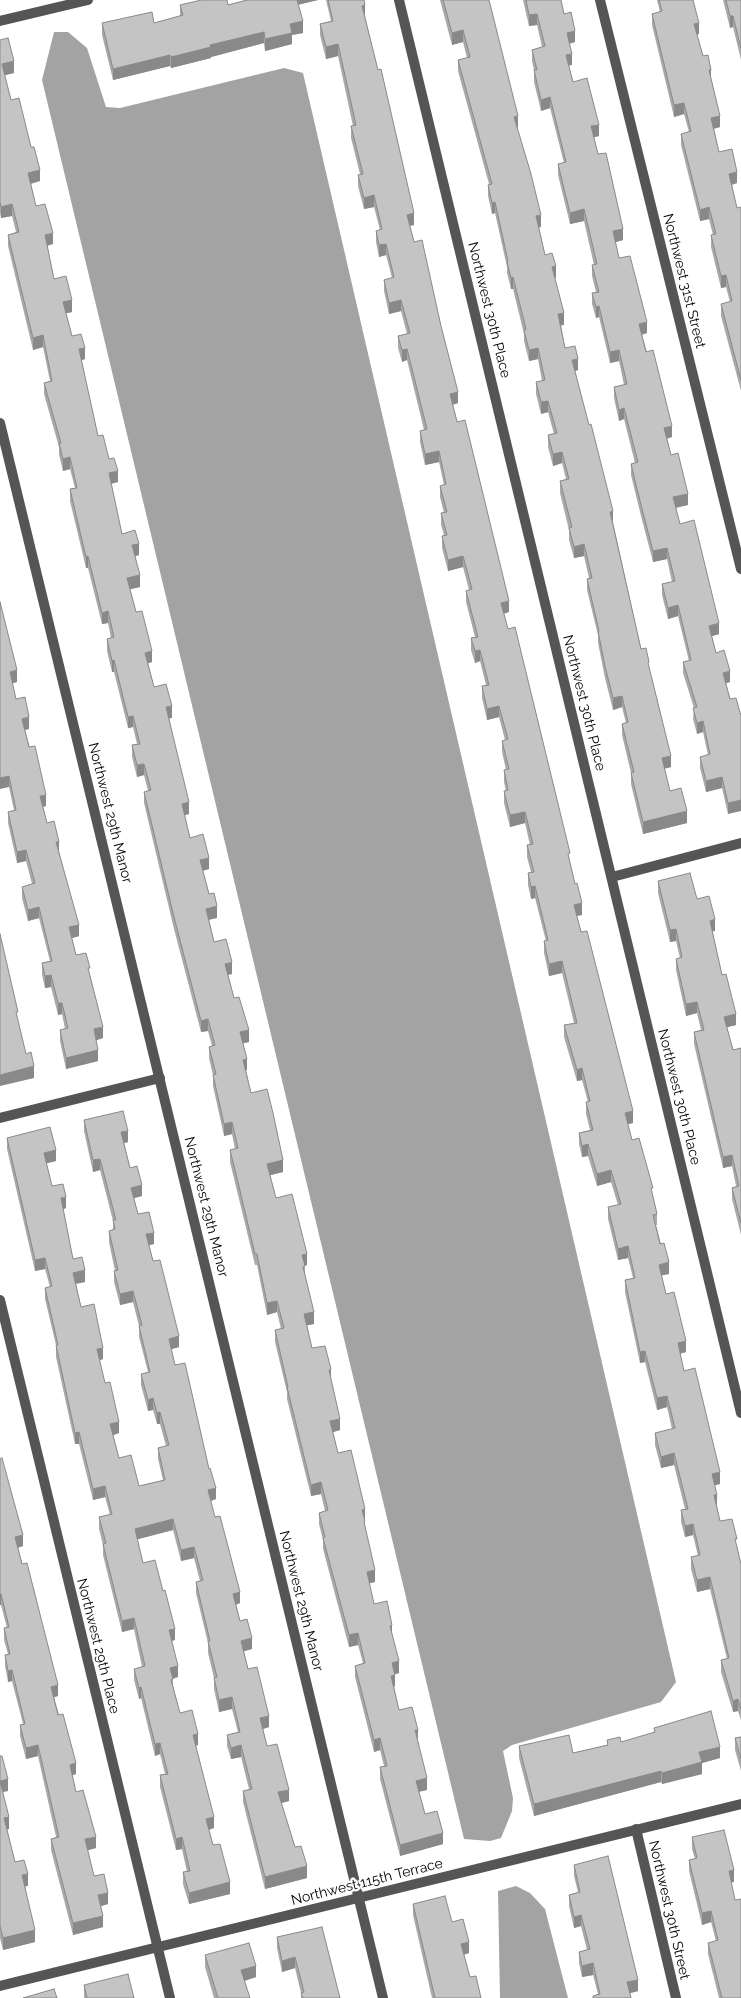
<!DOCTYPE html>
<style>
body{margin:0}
canvas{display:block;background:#fff}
</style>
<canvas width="741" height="1998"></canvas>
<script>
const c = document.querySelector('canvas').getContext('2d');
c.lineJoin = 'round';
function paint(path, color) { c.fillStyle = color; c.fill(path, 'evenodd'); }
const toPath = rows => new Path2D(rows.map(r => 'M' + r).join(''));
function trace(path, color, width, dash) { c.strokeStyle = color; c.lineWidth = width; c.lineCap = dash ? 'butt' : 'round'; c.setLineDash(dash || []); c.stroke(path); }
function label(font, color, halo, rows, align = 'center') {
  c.font = font + ' Raleway,sans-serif'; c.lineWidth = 4.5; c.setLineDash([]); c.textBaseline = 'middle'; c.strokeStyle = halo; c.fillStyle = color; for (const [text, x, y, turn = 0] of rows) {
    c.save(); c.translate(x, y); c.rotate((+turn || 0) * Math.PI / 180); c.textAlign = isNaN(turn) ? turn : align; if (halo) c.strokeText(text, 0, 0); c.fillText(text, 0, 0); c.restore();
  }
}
const water = toPath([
 [54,32,68,32,87,48,106,107,120,108,284,68,303,73,676,1682,661,1702,512,1745,503,1751,513,1798,512,1811,501,1838,490,1841,464,1839,42,80],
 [516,1886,530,1893,545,1909,568,1998,500,1998,498,1891]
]);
const minor = toPath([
 [399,0,741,1413],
 [600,0,741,569],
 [612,877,741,843],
 [0,1118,160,1078],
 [0,1300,170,1998],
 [636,1829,676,1998],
 [0,1986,358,1898]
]);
const tertiary = toPath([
 [0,21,88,0],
 [0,423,383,1998],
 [358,1898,741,1804]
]);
const wall = toPath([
 [247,0,318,0,298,5,303,33,292,35,292,44,265,51,264,43,211,57,211,58,171,68,170,66,113,80,102,35,102,23,154,23,180,16,180,5,228,5],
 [326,0,364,0,365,16,414,225,410,226,458,403,453,405,509,612,504,614,570,862,582,915,577,916,633,1123,628,1124,632,1140,653,1197,657,1214,657,1225,656,1225,669,1274,661,1275,666,1294,686,1352,680,1354,684,1371,720,1484,715,1485,717,1506,720,1521,737,1547,741,1564,741,1720,738,1711,733,1712,721,1672,721,1660,727,1659,710,1589,697,1592,691,1569,691,1557,698,1556,693,1535,685,1537,681,1522,681,1510,685,1509,674,1465,661,1468,655,1445,655,1433,672,1429,667,1407,657,1410,645,1362,640,1363,625,1292,625,1280,633,1278,628,1258,618,1260,608,1219,608,1207,618,1205,611,1182,597,1186,588,1156,582,1157,579,1144,579,1133,590,1130,586,1114,586,1102,588,1102,582,1080,577,1081,564,1037,564,1025,574,1023,562,973,549,976,544,953,544,941,546,941,535,898,531,899,528,885,528,873,531,872,527,857,527,845,530,845,525,823,510,827,504,803,504,791,506,791,504,782,504,770,506,770,502,752,502,741,505,740,499,717,487,720,482,698,482,686,486,685,480,661,475,663,471,650,471,638,475,637,466,602,466,591,469,590,463,567,448,571,442,548,442,536,444,535,441,525,441,513,444,513,440,497,440,486,444,485,439,462,425,465,420,442,420,431,424,430,407,360,402,362,398,348,398,336,407,334,401,311,389,314,384,291,384,280,392,278,386,255,379,257,376,242,376,231,380,230,374,207,364,209,358,186,358,175,360,174,351,138,351,126,353,126,338,56,326,59,320,35,320,24,331,21],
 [440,0,489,0,518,127,517,128,541,227,539,227,545,255,556,278,555,278,564,325,561,325,565,348,578,370,575,371,613,522,641,649,649,670,671,767,664,769,670,791,687,823,643,834,631,784,631,773,622,735,622,724,626,723,622,707,613,710,605,678,598,643,598,635,587,590,587,579,589,578,584,556,574,558,569,540,569,530,560,493,560,481,566,479,562,463,553,466,548,447,548,435,554,434,548,412,541,414,536,394,536,382,542,381,538,359,529,361,524,341,524,334,513,289,511,289,507,273,507,267,495,213,492,214,488,196,488,185,489,184,458,71,458,60,467,58,463,42,452,45],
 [523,0,561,0,564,14,575,42,569,44,572,65,568,65,573,82,599,136,594,137,598,154,623,240,615,242,619,258,647,333,642,335,672,437,667,439,671,455,688,505,676,508,680,524,719,634,712,636,716,653,730,682,726,683,730,699,728,814,722,788,706,792,700,768,700,757,708,755,703,732,697,734,693,719,694,708,683,673,683,662,689,661,678,616,668,619,662,595,662,584,672,582,667,559,653,562,641,516,631,475,631,464,635,463,624,419,619,421,614,398,614,387,624,385,619,361,610,363,599,317,596,318,592,304,592,293,596,292,592,276,592,265,594,265,584,221,570,224,558,175,558,164,564,163,550,108,541,111,534,82,534,70,532,61,532,50,542,47,537,25,529,26],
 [657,0,693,0,699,34,697,34,703,56,711,80,720,127,714,129,719,152,737,183,732,185,737,208,741,207,741,391,721,316,721,304,730,302,726,287,721,288,711,247,711,235,713,235,709,219,700,221,681,145,681,134,689,132,684,114,674,117,652,25,652,14,660,12],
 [723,0,741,0,741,60,733,27,730,28],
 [0,40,14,73,4,75,11,100,31,147,40,181,31,184,36,206,53,244,47,246,54,279,72,312,66,313,72,336,85,359,81,360,98,436,109,459,118,482,111,484,122,534,139,555,135,556,140,587,130,589,136,612,152,662,148,663,154,687,172,718,169,718,189,814,184,815,190,838,209,869,203,871,209,894,217,918,209,920,214,942,232,974,228,975,234,998,249,1042,243,1043,247,1070,246,1070,251,1093,283,1172,270,1175,276,1198,307,1265,305,1266,305,1277,314,1324,307,1325,312,1348,331,1380,340,1430,333,1432,338,1453,365,1509,365,1528,375,1582,369,1583,374,1604,392,1635,399,1673,395,1674,395,1686,394,1687,399,1710,418,1741,427,1790,419,1792,425,1814,443,1844,400,1856,380,1779,380,1767,384,1766,380,1750,374,1752,355,1677,355,1666,363,1663,358,1645,349,1647,323,1549,323,1540,319,1524,319,1513,325,1511,321,1494,311,1496,287,1399,287,1392,275,1342,275,1330,281,1329,277,1312,267,1315,257,1265,255,1265,230,1162,230,1150,235,1149,232,1134,224,1136,213,1086,213,1075,209,1058,209,1047,212,1046,208,1031,201,1032,174,929,144,803,144,792,148,791,144,775,137,777,132,757,132,745,137,744,133,727,128,728,114,672,112,672,107,651,107,639,111,638,108,623,102,624,88,568,86,568,70,501,70,489,75,488,70,469,63,471,59,455,59,447,44,394,44,383,50,381,43,347,33,350,8,246,8,235,16,232,12,216,1,218,0,213],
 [0,602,17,682,12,683,16,699,29,729,25,730,46,806,43,807,47,823,59,852,79,936,72,938,76,955,90,976,103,1038,96,1040,98,1061,66,1069,60,1041,60,1030,65,1029,62,1014,58,1015,51,987,45,988,42,975,42,963,50,961,39,918,28,921,22,898,22,887,32,884,26,861,17,863,8,823,8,812,14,810,9,787],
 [658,881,697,899,715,931,712,931,722,975,736,1025,727,1027,733,1050,741,1048,741,1235,732,1199,732,1188,736,1186,732,1166,723,1168,694,1044,694,1032,701,1030,697,1013,686,1016,676,970,676,959,680,958,676,941,670,942,658,893],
 [84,1120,128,1142,124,1143,130,1168,142,1196,134,1198,138,1214,154,1244,149,1245,153,1261,179,1347,171,1349,175,1365,216,1499,210,1501,240,1603,236,1605,240,1621,252,1649,244,1651,248,1669,269,1727,263,1729,267,1746,289,1801,281,1803,295,1847,307,1878,265,1889,243,1802,243,1791,249,1789,241,1757,231,1759,227,1746,227,1735,238,1732,232,1709,219,1712,214,1689,214,1678,208,1653,208,1643,196,1593,196,1582,200,1581,194,1558,181,1561,173,1530,137,1539,143,1563,175,1640,172,1641,178,1677,173,1679,173,1686,180,1713,198,1745,196,1746,214,1828,209,1830,213,1845,230,1894,189,1904,183,1884,183,1872,187,1872,182,1849,176,1850,160,1787,160,1775,165,1774,160,1754,155,1756,141,1698,139,1699,134,1680,134,1669,142,1667,134,1629,122,1632,103,1555,103,1545,99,1529,99,1517,110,1515,105,1497,93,1500,79,1444,75,1444,56,1357,56,1345,45,1299,45,1288,50,1287,45,1269,35,1271,7,1149,7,1138,56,1161,46,1163,52,1186,66,1208,63,1209,73,1259,85,1282,76,1284,81,1307,103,1359,99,1360,105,1383,119,1433,113,1435,119,1458,139,1486,163,1480,158,1459,158,1448,166,1446,160,1424,157,1424,153,1410,148,1411,141,1385,141,1374,148,1372,139,1337,139,1326,133,1302,120,1305,114,1282,114,1271,115,1271,109,1242,109,1231,113,1230,113,1221,100,1170,93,1172,84,1131],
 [0,1459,23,1546,18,1548,58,1696,54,1697,76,1774,72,1775,76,1792,96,1848,87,1850,94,1876,108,1904,101,1906,103,1927,73,1935,51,1850,51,1839,56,1837,38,1756,26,1759,20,1736,20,1725,23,1724,12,1681,8,1682,5,1666,5,1655,8,1654,4,1640,4,1628,7,1628,1,1605,0,1605],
 [654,1728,720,1758,702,1763,702,1774,662,1784,661,1782,534,1816,519,1758,519,1746,573,1753,607,1745,607,1740,621,1742,654,1733],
 [741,1737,741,1771,735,1750,735,1738],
 [0,1756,8,1791,3,1792,9,1829,7,1829,15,1862,28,1886,25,1886,35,1942,3,1950,0,1938],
 [692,1837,734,1882,731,1882,741,1998,719,1998,708,1954,708,1943,716,1941,711,1922,702,1925,689,1871,689,1860,695,1859,692,1849],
 [574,1865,638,1991,630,1993,631,1998,593,1998,593,1996,598,1994,593,1975,582,1977,579,1963,579,1952,587,1950,581,1926,574,1928,569,1906,569,1895,578,1892,574,1876],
 [413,1904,452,1922,469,1953,464,1955,470,1977,481,1998,432,1998,413,1915],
 [277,1937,340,1998,301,1998,301,1993,295,1968,282,1972,277,1948],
 [205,1955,256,1977,244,1981,250,1998,214,1998,205,1967],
 [84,1985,134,1998,84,1998]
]);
const shadedWall = toPath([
 [296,0,318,0,296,5],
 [365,5,365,16,362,6],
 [537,14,537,25,529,26,529,15],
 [730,16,733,16,733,27,730,28],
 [303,21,303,33,292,35,292,44,265,51,265,39,290,24],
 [699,23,699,34,694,35,694,24],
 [463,30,463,42,452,45,452,33],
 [575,31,575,42,567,44,567,33],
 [264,32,264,43,211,57,211,58,171,68,171,57,210,45],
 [338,44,338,56,326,59,326,47],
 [572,54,572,65,566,66,566,55],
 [170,55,170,66,113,80,113,69],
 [14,61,14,73,2,76,2,64],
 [709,70,711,70,711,81],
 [550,97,550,108,541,111,541,100],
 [684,103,684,114,674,117,674,105],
 [518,116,518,127,514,129,514,117],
 [720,116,720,127,711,129,711,118],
 [599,125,599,136,591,138,591,126],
 [40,170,40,181,28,184,28,173],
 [737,172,737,183,729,185,729,174],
 [374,195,374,207,364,209,364,198],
 [495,202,495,213,492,214,492,203],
 [12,204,12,216,1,218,1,207],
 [709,207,709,219,700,221,700,210],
 [584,209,584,221,570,224,570,213],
 [414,213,414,225,407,226,407,215],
 [541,215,541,227,536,228,536,216],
 [623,229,623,240,613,243,613,231],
 [53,233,53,244,45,246,45,235],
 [386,244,386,255,379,257,379,245],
 [556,266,556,278,552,279,552,267],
 [726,275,726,287,721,288,721,276],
 [513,277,513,289,511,289,511,278],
 [72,300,72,312,63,314,63,302],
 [401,300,401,311,389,314,389,303],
 [599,306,599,317,596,318,596,307],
 [564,313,564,325,558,326,558,314],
 [647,322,647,333,639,335,639,324],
 [43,335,43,347,33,350,33,338],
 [85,348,85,359,79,361,79,349],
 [538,348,538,359,529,361,529,350],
 [407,349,407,360,402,362,402,350],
 [619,350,619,361,610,363,610,352],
 [578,359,578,370,572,372,572,360],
 [458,392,458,403,450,405,450,394],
 [548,401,548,412,541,414,541,402],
 [624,408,624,419,619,421,619,410],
 [672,426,672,437,664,439,664,428],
 [439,451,439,462,425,465,425,454],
 [562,452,562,463,553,466,553,454],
 [70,457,70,469,63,471,63,459],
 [118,471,118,482,109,484,109,473],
 [688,494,688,505,673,508,673,497],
 [613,511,613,523,610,512],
 [139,544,139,555,132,557,132,545],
 [584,544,584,556,574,558,574,547],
 [667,548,667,559,653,562,653,551],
 [88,556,88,568,86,568,86,557],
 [463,556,463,567,448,571,448,560],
 [140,575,140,587,127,590,127,578],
 [509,601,509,612,501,614,501,603],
 [678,605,678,616,668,619,668,608],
 [108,611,108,623,102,624,102,613],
 [719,623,719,634,709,637,709,626],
 [480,650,480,661,475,663,475,651],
 [152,651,152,662,145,664,145,653],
 [114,660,114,672,112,672,112,661],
 [17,670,17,682,10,684,10,672],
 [730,671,730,682,723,684,723,673],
 [622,696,622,707,613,710,613,698],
 [172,706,172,718,166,719,166,707],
 [499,706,499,717,487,720,487,709],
 [133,716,133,727,128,728,128,717],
 [29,717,29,729,22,730,22,719],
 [703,721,703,732,697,734,697,723],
 [671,756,671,767,662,769,662,758],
 [144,764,144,775,137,777,137,765],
 [9,776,9,787,0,789,0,778],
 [722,777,722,788,706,792,706,781],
 [46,795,46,806,40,807,40,796],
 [741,800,741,811,728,814,728,803],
 [189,802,189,814,182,816,182,804],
 [687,811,687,823,643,834,643,822],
 [525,812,525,823,510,827,510,815],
 [56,842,59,842,59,853],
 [26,850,26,861,17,863,17,852],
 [209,858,209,869,200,871,200,860],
 [535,886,535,898,531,899,531,887],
 [582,903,582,915,574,916,574,905],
 [217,906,217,918,206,920,206,909],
 [39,907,39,918,28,921,28,910],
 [715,919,715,931,710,932,710,921],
 [79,925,79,936,69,939,69,927],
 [676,929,676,941,670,942,670,930],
 [562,961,562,973,549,976,549,964],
 [232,962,232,974,225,975,225,964],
 [51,975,51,987,45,988,45,976],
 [697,1002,697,1013,686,1016,686,1004],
 [58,1003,62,1003,62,1014,58,1015],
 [736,1014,736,1025,724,1028,724,1017],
 [208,1019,208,1031,201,1032,201,1021],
 [103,1027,103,1038,94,1041,94,1029],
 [249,1030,249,1042,240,1044,240,1032],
 [98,1050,98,1061,66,1069,66,1058],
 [247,1059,247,1070,243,1071,243,1060],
 [34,1066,34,1078,0,1086,0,1075],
 [582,1068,582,1080,577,1081,577,1070],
 [633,1111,633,1123,625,1125,625,1113],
 [232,1122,232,1134,224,1136,224,1124],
 [128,1131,128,1142,121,1144,121,1132],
 [588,1144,588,1156,582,1157,582,1146],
 [56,1150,56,1161,44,1164,44,1153],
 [732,1155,732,1166,723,1168,723,1157],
 [100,1159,100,1170,93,1172,93,1160],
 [283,1160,283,1172,267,1176,267,1164],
 [611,1170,611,1182,597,1186,597,1174],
 [142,1185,142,1196,131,1199,131,1188],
 [66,1197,66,1208,61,1210,61,1198],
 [154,1233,154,1244,146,1246,146,1234],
 [628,1246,628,1258,618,1260,618,1249],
 [307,1254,307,1265,302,1266,302,1255],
 [45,1258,45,1269,35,1271,35,1260],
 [669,1262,669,1274,659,1276,659,1265],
 [85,1270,85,1282,73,1284,73,1273],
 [133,1291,133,1302,120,1305,120,1294],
 [277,1301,277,1312,267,1315,267,1303],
 [314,1312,314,1324,304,1326,304,1314],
 [179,1336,179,1347,169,1350,169,1339],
 [686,1341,686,1352,678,1354,678,1343],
 [103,1348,103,1359,97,1361,97,1349],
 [645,1351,645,1362,640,1363,640,1352],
 [331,1369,331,1381,329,1370],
 [667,1396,667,1407,657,1410,657,1398],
 [153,1398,153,1410,148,1411,148,1400],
 [160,1412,160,1424,157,1424,157,1413],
 [340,1419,340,1430,330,1433,330,1421],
 [119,1422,119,1433,110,1436,110,1424],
 [79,1432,79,1444,75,1444,75,1433],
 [674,1453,674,1465,661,1468,661,1457],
 [720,1472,720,1484,712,1486,712,1474],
 [321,1482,321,1494,311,1496,311,1485],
 [105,1486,105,1497,93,1500,93,1489],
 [216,1488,216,1499,208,1502,208,1490],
 [714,1495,717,1495,717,1506,714,1507],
 [365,1509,365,1520,362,1510],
 [173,1519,173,1530,135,1540,135,1529],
 [693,1524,693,1535,685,1537,685,1526],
 [23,1535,23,1546,15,1548,15,1537],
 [194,1547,194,1558,181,1561,181,1550],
 [375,1570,375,1582,367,1584,367,1572],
 [710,1577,710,1589,697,1592,697,1580],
 [240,1592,240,1603,233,1605,233,1594],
 [0,1594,1,1594,1,1605,0,1605],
 [134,1618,134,1629,122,1632,122,1621],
 [392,1625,392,1637,390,1626],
 [175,1629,175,1640,169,1641,169,1630],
 [358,1633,358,1645,349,1647,349,1635],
 [252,1638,252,1649,241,1652,241,1641],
 [399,1661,399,1673,392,1675,392,1663],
 [178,1666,178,1677,170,1679,170,1668],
 [12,1670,12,1681,8,1682,8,1671],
 [395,1675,395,1686,391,1687,391,1676],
 [58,1685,58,1696,51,1698,51,1687],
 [141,1687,141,1698,139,1699,139,1688],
 [232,1697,232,1709,219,1712,219,1700],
 [738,1699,738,1711,733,1712,733,1701],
 [269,1716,269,1727,260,1730,260,1718],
 [415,1730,418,1730,418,1741],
 [198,1734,198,1745,193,1746,193,1735],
 [380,1738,380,1750,374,1752,374,1740],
 [160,1743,160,1754,155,1756,155,1744],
 [38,1745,38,1756,26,1759,26,1748],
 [241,1745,241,1757,231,1759,231,1748],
 [720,1747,720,1758,702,1763,702,1774,662,1784,662,1773,699,1752],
 [76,1763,76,1774,70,1776,70,1765],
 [661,1771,661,1782,534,1816,534,1804],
 [427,1778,427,1790,416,1792,416,1781],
 [8,1779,8,1791,0,1792,0,1781],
 [289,1790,289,1801,278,1804,278,1792],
 [9,1817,9,1829,4,1830,4,1818],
 [214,1817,214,1828,206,1830,206,1819],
 [443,1833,443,1844,400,1856,400,1845],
 [96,1837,96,1848,85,1851,85,1839],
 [182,1837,182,1849,176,1850,176,1839],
 [307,1866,307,1878,265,1889,265,1877],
 [734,1870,734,1882,729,1883,729,1871],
 [28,1874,28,1886,22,1887,22,1875],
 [230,1882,230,1894,189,1904,189,1893],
 [108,1893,108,1904,98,1907,98,1895],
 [711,1911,711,1922,702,1925,702,1913],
 [581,1915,581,1926,574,1928,574,1917],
 [103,1916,103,1927,73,1935,73,1923],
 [35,1930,35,1942,3,1950,3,1938],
 [469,1942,469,1953,461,1955,461,1944],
 [295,1957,295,1968,282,1972,282,1961],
 [593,1963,593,1975,582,1977,582,1966],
 [256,1966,256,1977,241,1982,241,1970],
 [638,1980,638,1991,627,1994,627,1982]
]);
const building = toPath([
 [201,0,227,0,228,5,247,0,297,0,303,21,290,24,292,33,265,39,264,32,210,45,211,47,171,57,170,55,113,69,102,23,152,12,154,23,183,15,180,5,201,0],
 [328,0,364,0,365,5,362,6,378,70,381,69,414,213,407,215,414,242,422,240,441,326,458,392,450,394,457,422,465,420,509,601,501,603,508,629,515,627,570,853,568,854,575,884,577,883,582,903,574,905,581,932,587,931,633,1111,625,1113,632,1140,639,1138,653,1188,651,1188,657,1214,653,1215,660,1244,664,1243,669,1262,659,1265,666,1294,674,1292,686,1341,678,1343,684,1371,695,1368,720,1472,712,1474,717,1495,714,1495,720,1521,732,1519,737,1539,735,1539,741,1564,741,1709,738,1699,733,1701,721,1660,729,1658,710,1577,697,1580,691,1557,700,1555,693,1524,685,1526,681,1510,688,1509,674,1453,661,1457,655,1433,675,1428,667,1396,657,1398,645,1351,640,1352,625,1280,635,1278,628,1246,618,1249,608,1207,621,1204,611,1170,597,1174,588,1144,582,1146,579,1133,593,1130,586,1102,590,1101,582,1068,577,1070,564,1025,577,1023,562,961,549,964,544,941,548,940,535,886,531,887,528,873,534,872,527,845,533,844,525,812,510,815,504,791,508,790,504,770,509,769,502,741,508,739,499,706,487,709,482,686,489,685,480,650,475,651,471,638,478,637,466,591,472,589,463,556,448,560,442,536,447,535,441,513,447,512,440,486,446,484,439,451,425,454,420,431,427,429,407,349,402,350,398,336,410,333,401,300,389,303,384,280,394,277,386,244,379,245,376,231,382,229,374,195,364,198,358,175,363,174,351,126,356,125,338,44,326,47,320,24,333,21,328,0],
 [443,0,489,0,518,116,514,117,531,174,541,215,536,216,545,255,552,253,556,266,552,267,564,313,558,314,565,348,575,346,578,359,572,360,589,425,591,424,613,511,610,512,641,649,646,648,649,662,648,663,671,756,662,758,670,791,681,788,687,811,643,822,631,773,634,772,622,724,628,722,622,696,613,698,605,666,598,631,599,631,587,579,592,578,584,544,574,547,569,528,572,527,560,481,569,479,562,452,553,454,548,435,557,433,548,401,541,402,536,382,545,380,538,348,529,350,524,330,526,329,513,277,511,278,507,262,508,261,495,202,492,203,488,185,492,184,458,60,470,57,463,30,452,33,443,0],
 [526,0,561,0,564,14,571,12,575,31,567,33,572,54,566,55,573,82,587,78,599,125,591,126,598,154,606,153,623,229,613,231,619,258,630,256,647,322,639,324,646,352,653,350,672,426,664,428,671,455,678,453,688,494,673,497,680,524,694,520,719,623,709,626,716,653,724,650,730,671,723,673,730,699,736,698,741,716,741,800,728,803,722,777,706,781,700,757,710,754,703,721,697,723,693,708,697,707,683,662,691,660,678,605,668,608,662,584,675,581,667,548,653,551,641,505,631,464,638,462,624,408,619,410,614,387,627,384,619,350,610,352,599,306,596,307,592,293,599,292,592,265,597,264,584,209,570,213,558,164,566,162,550,97,541,100,534,70,537,70,532,50,545,46,537,14,529,15,526,0],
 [659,0,693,0,699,23,694,24,703,56,708,55,711,70,709,70,720,116,711,118,719,152,732,149,737,172,729,174,737,208,741,207,741,380,721,304,732,301,726,275,721,276,711,235,716,234,709,207,700,210,681,134,691,131,684,103,674,105,652,14,662,11,659,0],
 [726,0,741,0,741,48,733,16,730,16,726,0],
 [8,38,14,61,2,64,11,100,19,98,31,147,34,147,40,170,28,173,36,206,45,204,53,233,45,235,54,279,66,276,72,300,63,302,72,336,81,334,85,348,79,349,98,436,103,435,109,459,114,458,118,471,109,473,122,534,135,530,139,544,132,545,140,575,127,578,136,612,142,611,152,651,145,653,154,687,166,684,172,706,166,707,189,802,182,804,190,838,203,834,209,858,200,860,209,894,214,893,217,906,206,909,214,942,226,939,232,962,225,964,234,998,239,997,249,1030,240,1032,247,1059,243,1060,251,1093,267,1089,273,1113,283,1160,267,1164,276,1198,292,1194,307,1254,302,1255,305,1266,303,1267,314,1312,304,1314,312,1348,325,1346,331,1369,329,1370,340,1419,330,1421,338,1453,351,1450,365,1509,362,1510,365,1521,364,1522,375,1570,367,1572,374,1604,387,1601,392,1625,390,1626,399,1661,392,1663,395,1675,391,1676,399,1710,412,1707,418,1730,415,1730,427,1778,416,1781,425,1814,437,1811,443,1833,400,1845,380,1767,387,1766,380,1738,374,1740,355,1666,365,1663,358,1633,349,1635,323,1538,325,1537,319,1513,328,1510,321,1482,311,1485,287,1387,288,1387,275,1330,284,1328,277,1301,267,1303,257,1254,255,1254,237,1178,230,1150,238,1148,232,1122,224,1124,213,1075,216,1074,209,1047,215,1045,208,1019,201,1021,174,917,144,792,151,790,144,764,137,765,132,745,140,744,133,716,128,717,114,660,112,661,107,639,114,637,108,611,102,613,88,556,86,557,70,489,77,488,70,457,63,459,59,443,61,443,44,383,52,381,43,335,33,338,8,235,19,232,12,204,1,207,0,202,0,40,8,38],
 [0,602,17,670,10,672,16,699,25,697,29,717,22,719,29,747,35,746,46,795,40,796,47,823,54,821,59,842,56,842,79,925,69,927,76,955,86,953,90,968,88,968,103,1027,94,1029,98,1050,66,1058,60,1030,68,1028,62,1003,58,1003,51,975,45,976,42,963,52,961,39,907,28,910,22,887,35,883,26,850,17,852,8,812,16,810,9,776,0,778,0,602],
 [690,873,697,899,709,896,715,919,710,921,722,975,726,974,736,1014,724,1017,733,1050,741,1048,741,1223,732,1188,739,1186,732,1155,723,1157,694,1032,704,1030,697,1002,686,1004,676,959,682,957,676,929,670,930,658,881,690,873],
 [0,934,18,1012,16,1012,26,1054,31,1052,34,1066,0,1075,0,934],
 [123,1111,128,1131,121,1132,130,1168,137,1166,142,1185,131,1188,138,1214,149,1212,154,1233,146,1234,153,1261,160,1260,179,1336,169,1339,175,1365,185,1363,209,1469,210,1468,216,1488,208,1490,215,1517,220,1516,240,1592,233,1594,240,1621,247,1619,252,1638,241,1641,248,1669,257,1667,269,1716,260,1718,267,1746,277,1744,289,1790,278,1792,295,1847,301,1846,307,1866,265,1877,243,1791,252,1789,241,1745,231,1748,227,1735,240,1732,232,1697,219,1700,214,1678,217,1677,208,1641,210,1641,196,1582,203,1580,194,1547,181,1550,173,1519,135,1529,143,1563,155,1560,163,1591,165,1590,175,1629,169,1630,178,1666,170,1668,173,1679,171,1680,180,1713,192,1710,198,1734,193,1735,214,1817,206,1819,213,1845,220,1844,230,1882,189,1893,183,1872,190,1871,182,1837,176,1839,160,1775,168,1774,160,1743,155,1744,141,1687,139,1688,134,1669,145,1666,134,1618,122,1621,103,1544,106,1543,99,1517,112,1514,105,1486,93,1489,79,1432,75,1433,56,1345,58,1345,45,1288,52,1286,45,1258,35,1260,7,1138,50,1127,56,1150,44,1153,52,1186,63,1184,66,1197,61,1198,73,1259,82,1257,85,1270,73,1273,81,1307,94,1304,103,1348,97,1349,105,1383,110,1382,119,1422,110,1424,119,1458,131,1455,139,1486,165,1480,158,1448,169,1445,160,1412,157,1413,153,1398,148,1400,141,1374,150,1372,139,1326,142,1325,133,1291,120,1294,114,1271,118,1270,109,1231,115,1229,113,1220,116,1220,100,1159,93,1160,84,1120,123,1111],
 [2,1458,23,1535,15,1537,22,1564,27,1563,58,1685,51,1687,58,1715,63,1714,76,1763,70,1765,76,1792,83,1790,96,1837,85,1839,94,1876,104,1874,108,1893,98,1895,103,1916,73,1923,51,1839,59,1837,38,1745,26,1748,20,1725,25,1724,12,1670,8,1671,5,1655,10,1654,4,1628,9,1627,1,1594,0,1594,0,1459,2,1458],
 [711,1711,720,1747,699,1752,702,1762,662,1773,661,1771,534,1804,519,1746,569,1735,573,1753,608,1745,607,1740,620,1737,621,1742,655,1732,654,1728,711,1711],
 [741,1737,741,1759,735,1738,741,1737],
 [0,1756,2,1756,8,1779,0,1781,9,1817,4,1818,15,1862,24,1860,28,1874,22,1875,35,1930,3,1938,0,1926,0,1756],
 [724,1830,734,1870,729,1871,735,1900,741,1899,741,1998,722,1998,708,1943,718,1940,711,1911,702,1913,689,1860,697,1858,692,1837,724,1830],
 [608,1856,638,1980,627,1982,631,1998,593,1998,593,1996,600,1994,593,1963,582,1966,579,1952,590,1949,581,1915,574,1917,569,1895,580,1892,574,1865,608,1856],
 [445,1896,452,1922,463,1919,469,1942,461,1944,470,1977,476,1976,481,1998,435,1998,413,1904,445,1896],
 [322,1927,340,1998,303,1998,301,1993,304,1992,295,1957,282,1961,277,1937,322,1927],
 [249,1943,256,1966,241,1970,250,1998,218,1998,205,1955,249,1943],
 [128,1974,134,1998,87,1998,84,1985,128,1974],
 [54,1989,57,1998,23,1998,54,1989]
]);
const streetNames = [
 ["Northwest 31st Street",684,281,76],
 ["Northwest 30th Place",489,310,76],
 ["Northwest 30th Place",584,703,76],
 ["Northwest 29th Manor",110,813,76],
 ["Northwest 30th Place",679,1097,76],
 ["Northwest 29th Manor",206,1207,76],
 ["Northwest 29th Manor",301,1601,76],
 ["Northwest 29th Place",98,1646,76],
 ["Northwest 115th Terrace",367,1882,-14],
 ["Northwest 30th Street",669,1910,77]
];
paint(water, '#a3a3a3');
trace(minor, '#555', 10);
trace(tertiary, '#555', 10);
paint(wall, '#a9a9a9');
paint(shadedWall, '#898989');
paint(building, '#c4c4c4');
trace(building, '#898989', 1);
label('14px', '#000', '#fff', streetNames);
</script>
